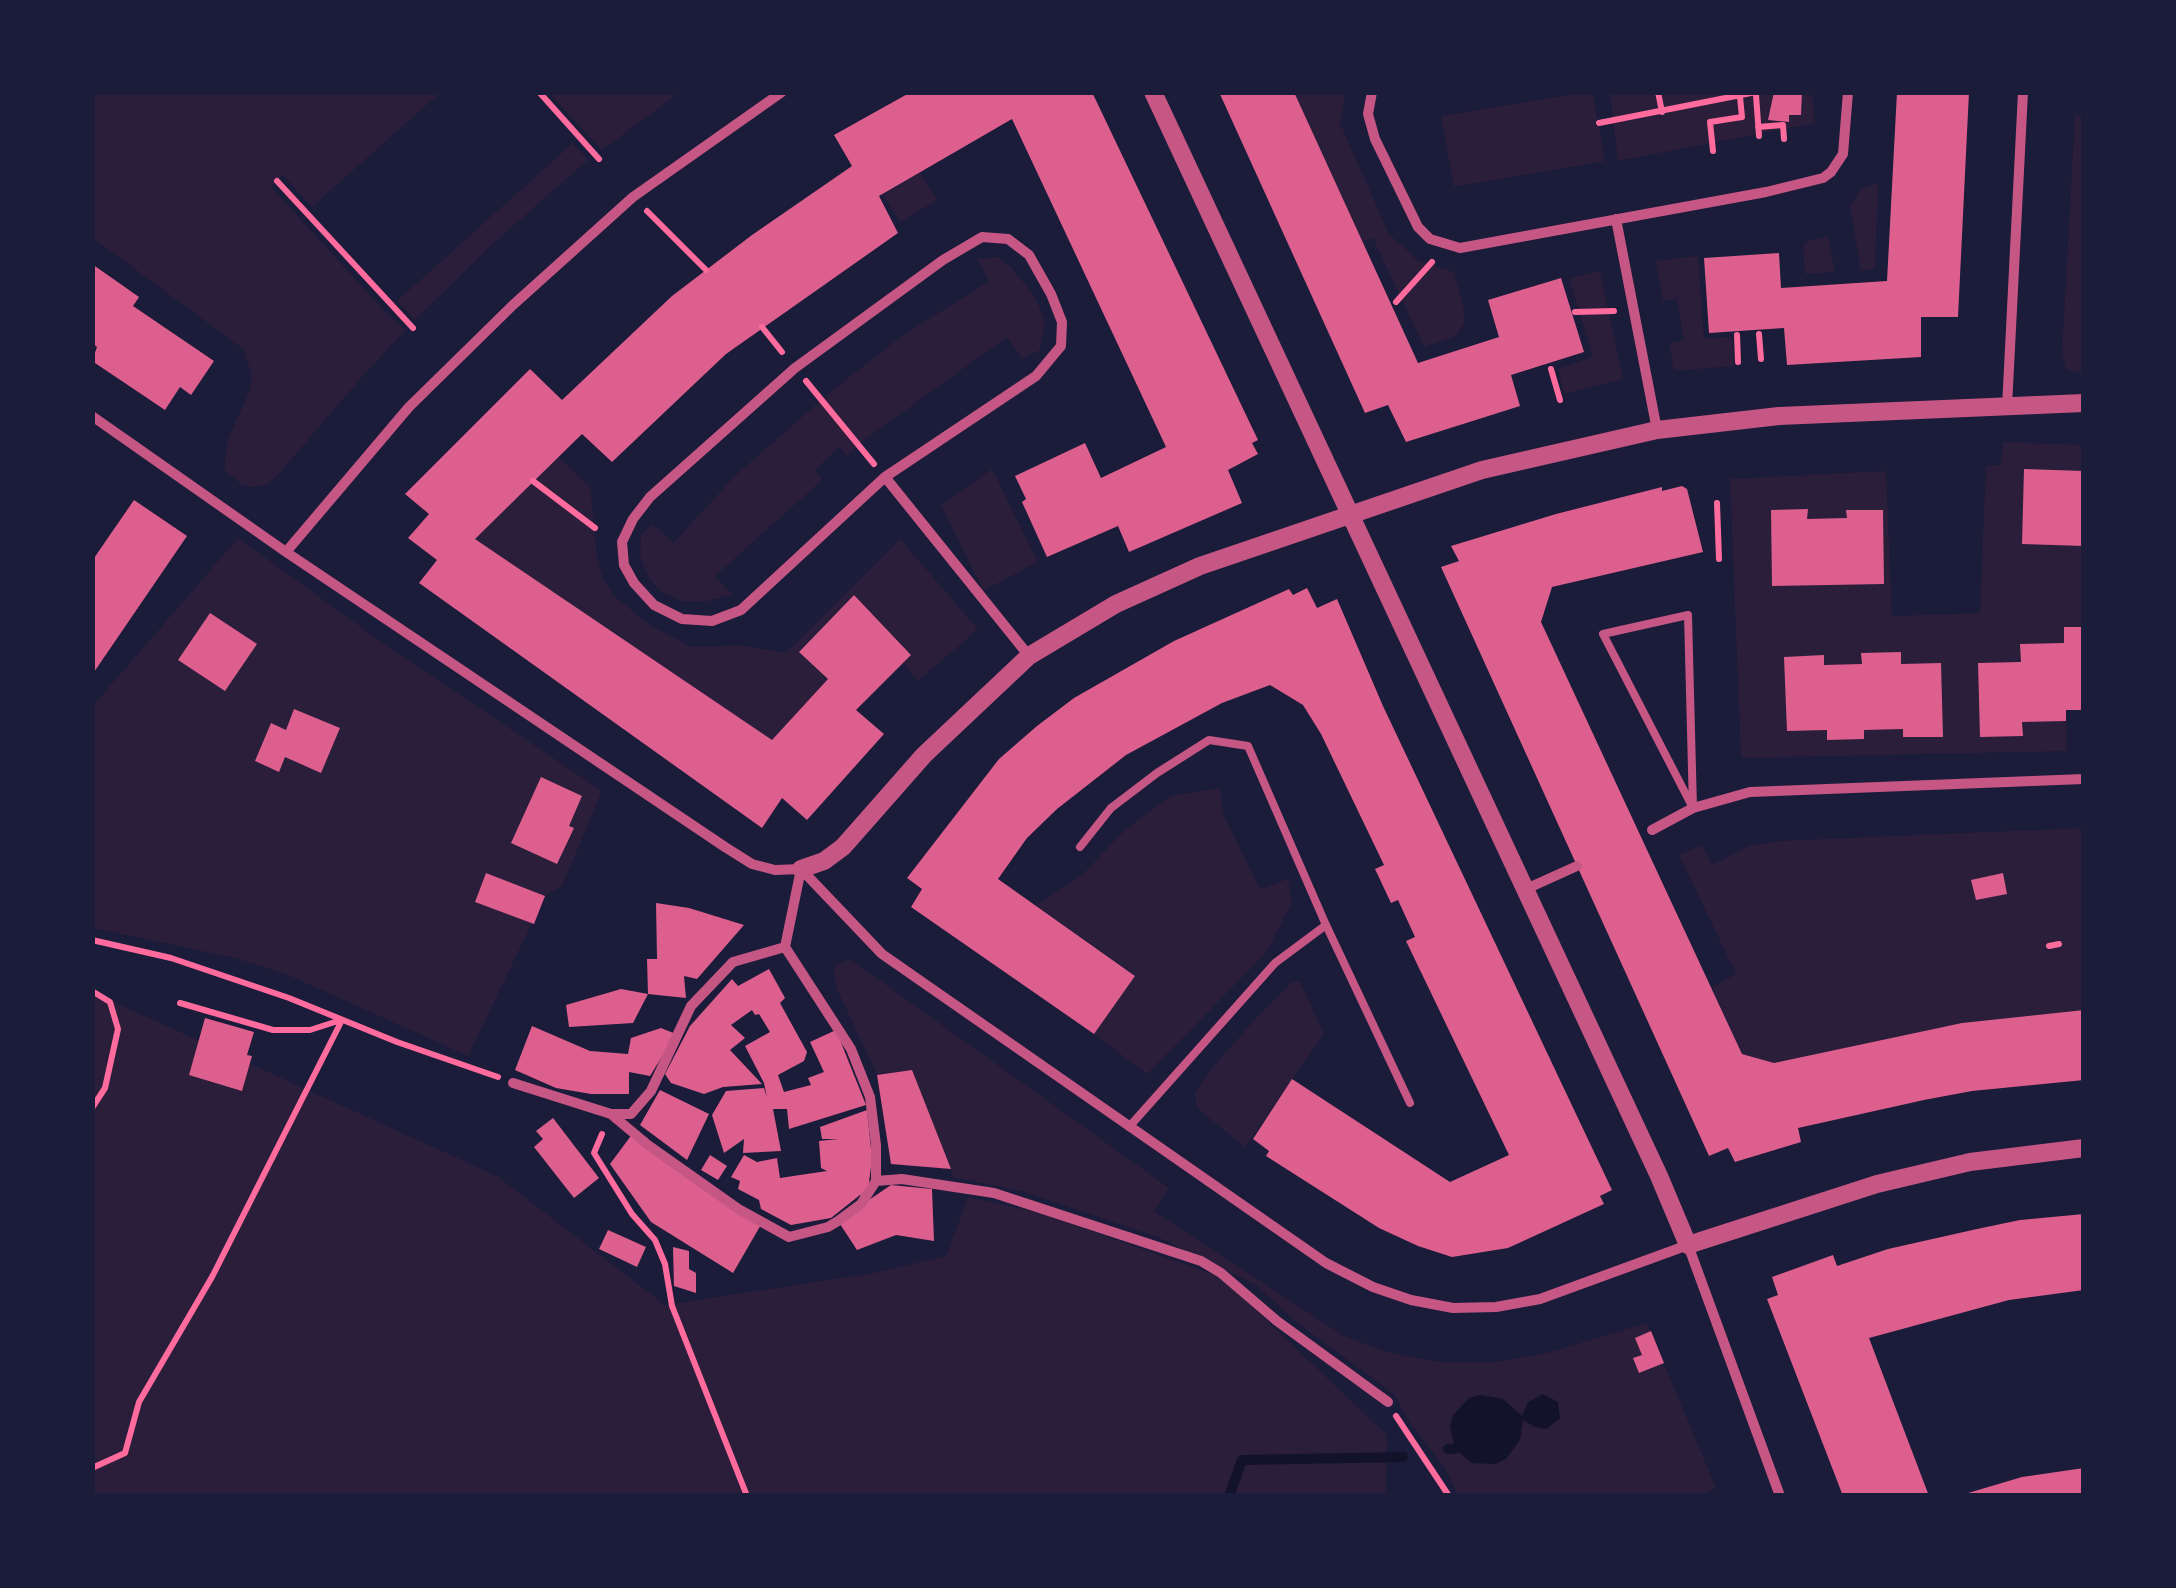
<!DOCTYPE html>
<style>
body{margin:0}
#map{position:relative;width:2176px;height:1588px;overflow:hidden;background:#1b1b3a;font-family:Raleway,sans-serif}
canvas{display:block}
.frame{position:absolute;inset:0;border:95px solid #1b1b3a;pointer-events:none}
</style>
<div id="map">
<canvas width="2176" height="1588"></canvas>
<div class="frame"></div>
</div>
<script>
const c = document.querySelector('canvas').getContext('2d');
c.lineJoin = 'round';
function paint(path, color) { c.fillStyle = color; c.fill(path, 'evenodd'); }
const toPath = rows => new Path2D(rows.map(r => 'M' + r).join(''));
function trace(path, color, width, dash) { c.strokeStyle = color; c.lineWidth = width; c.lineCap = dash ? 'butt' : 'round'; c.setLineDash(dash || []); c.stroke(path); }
const green = toPath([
 [93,93,440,93,312,207,283,175,271,187,387,314,406,330,367,371,277,476,267,484,255,487,242,485,224,469,228,439,249,392,252,375,243,349,93,238],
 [549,93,679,93,602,150],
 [1294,93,1345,93,1340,123,1389,234,1418,261,1454,272,1464,309,1464,324,1455,337,1424,347,1373,238,1362,242],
 [1580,93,1593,93,1605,161,1454,187,1441,116],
 [1610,93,1812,93,1815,123,1618,161],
 [2075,115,2084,116,2083,374,2066,369,2062,351],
 [573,143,588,160,498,239,415,320,397,301],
 [920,172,937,200,900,222,883,195],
 [1878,183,1875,269,1861,271,1850,206,1861,189],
 [1828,236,1835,272,1805,274,1803,246,1808,241],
 [1698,256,1704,339,1732,337,1734,366,1674,371,1669,343,1684,340,1677,299,1663,301,1656,261],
 [998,257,1012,268,1035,297,1045,322,1040,350,1023,359,1007,337,863,441,847,456,839,447,815,470,822,480,715,576,732,595,703,602,682,601,662,592,648,577,640,556,641,534,653,524,673,543,738,473,834,389,902,336,989,281,977,259],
 [1600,271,1623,379,1564,394,1558,369,1593,357,1569,278],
 [2003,442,2083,445,2083,627,2064,628,2067,751,1741,758,1730,479,1886,471,1892,616,1980,613,1986,466,2001,465],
 [559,457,590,487,597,559,603,579,614,596,651,626,692,647,738,645,786,653,900,539,978,629,918,681,903,663,911,654,853,595,799,651,828,679,772,740,475,539],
 [992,469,1038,562,983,591,941,505],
 [238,538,380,641,602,791,562,886,545,896,468,1056,286,974,235,958,93,928,92,707],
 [1220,788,1223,813,1260,889,1288,879,1292,902,1266,953,1147,1074,1094,1034,1135,975,1036,905,1082,875,1126,829,1171,796],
 [2083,828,2083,1010,1962,1023,1774,1063,1742,1054,1712,987,1736,974,1679,855,1702,845,1712,865,1749,846,1778,841],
 [850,959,1169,1188,1154,1211,1344,1336,1387,1352,1441,1362,1496,1362,1547,1353,1647,1323,1716,1488,1700,1496,1458,1495,1445,1468,1406,1417,1394,1394,1296,1322,1256,1285,1160,1238,1021,1191,953,1177,912,1070,877,1075,836,987,834,966],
 [1300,981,1324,1034,1245,1147,1197,1108,1195,1093,1209,1071,1261,1013,1291,983],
 [92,992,497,1176,665,1305,874,1273,946,1256,968,1197,1040,1213,1215,1275,1246,1301,1387,1435,1386,1495,93,1495]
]);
const water = toPath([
 [1543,1394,1558,1402,1560,1418,1547,1429,1535,1427,1523,1420,1520,1440,1506,1459,1496,1464,1472,1463,1455,1449,1450,1426,1453,1415,1469,1398,1480,1395,1503,1399,1522,1416,1528,1402]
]);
const stream = toPath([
 [1448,1449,1455,1449],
 [1229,1496,1242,1460,1403,1457]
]);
const building = toPath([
 [911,92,1092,92,1258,440,1252,443,1258,454,1228,470,1242,503,1129,552,1118,526,1047,557,1022,502,1026,499,1015,476,1085,443,1101,478,1166,447,1012,119,879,196,898,233,726,354,612,462,582,434,475,539,772,740,828,679,799,652,854,595,911,655,856,710,884,734,807,820,782,798,762,828,419,583,437,560,408,538,429,514,405,494,530,369,562,400,672,296,752,235,852,166,834,135],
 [1219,92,1294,92,1418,363,1499,337,1488,300,1561,278,1584,352,1511,375,1520,406,1406,442,1388,405,1365,413],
 [1774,92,1802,92,1801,115,1789,115,1789,122,1768,120],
 [1897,92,1969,92,1958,317,1921,317,1921,357,1787,365,1784,328,1709,333,1704,258,1779,253,1781,288,1887,281],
 [92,264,139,297,133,306,214,361,191,395,180,387,165,410,92,361,97,347,92,343],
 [2024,469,2084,471,2084,546,2022,544],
 [1682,486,1687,489,1703,552,1552,587,1541,622,1742,1054,1774,1063,1962,1023,2084,1010,2084,1080,1972,1091,1924,1100,1798,1128,1801,1142,1735,1162,1728,1148,1709,1156,1441,567,1459,561,1451,546,1556,514,1662,487,1662,491],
 [134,500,187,536,92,675,92,561],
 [1808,509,1807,519,1847,518,1846,510,1883,510,1884,584,1772,586,1771,510],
 [1307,588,1317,608,1337,599,1383,706,1612,1190,1600,1196,1604,1204,1508,1248,1452,1257,1418,1246,1379,1228,1266,1156,1269,1151,1253,1139,1292,1079,1450,1182,1509,1155,1406,941,1415,937,1398,900,1391,903,1375,869,1384,865,1321,734,1303,705,1270,685,1222,703,1126,755,1057,809,1027,838,998,879,1135,976,1094,1034,911,907,922,889,907,878,999,759,1037,726,1074,698,1174,641,1289,589,1293,595],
 [210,613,257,644,225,691,178,660],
 [2064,627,2084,627,2084,710,2066,710,2066,721,2022,722,2023,736,1980,737,1978,663,2021,662,2020,644,2064,643],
 [1901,652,1901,664,1941,663,1943,737,1903,737,1903,729,1864,730,1864,739,1827,740,1827,730,1787,731,1784,657,1824,655,1824,665,1862,664,1861,653],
 [294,709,340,728,321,773,285,757,279,772,255,761,271,723,286,730],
 [541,777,582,796,569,826,574,828,557,864,511,843],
 [486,873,545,896,534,924,475,902],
 [2003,873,2007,894,1976,900,1971,880],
 [656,903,689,908,744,925,697,979,684,976,686,998,648,994,647,959,657,959],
 [769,969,785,998,780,1003,807,1052,804,1061,778,1075,784,1092,811,1085,808,1078,824,1072,810,1042,836,1030,866,1105,789,1129,787,1109,773,1109,781,1151,743,1153,744,1139,724,1153,712,1115,726,1091,764,1088,767,1098,764,1083,745,1046,770,1032,759,1014,755,1015,752,1010,731,1025,745,1038,730,1050,762,1084,723,1087,704,1094,671,1083,665,1074,690,1026,732,979,738,986],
 [621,989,648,994,633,1023,569,1027,566,1005],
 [205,1018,254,1032,247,1055,252,1056,242,1091,189,1075],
 [532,1026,590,1051,628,1054,631,1038,661,1028,676,1034,650,1076,629,1072,629,1094,591,1094,556,1088,515,1070],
 [912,1070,951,1169,891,1164,877,1075],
 [660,1090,709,1114,687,1160,640,1125],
 [867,1110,872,1159,868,1190,864,1196,860,1195,831,1218,791,1225,761,1209,759,1200,738,1189,740,1181,731,1177,744,1155,757,1162,777,1158,780,1178,827,1171,821,1168,819,1141,838,1139,822,1139,820,1127],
 [553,1118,599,1178,574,1198,534,1147,543,1139,536,1131],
 [633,1133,762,1223,733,1273,651,1222,610,1164],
 [710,1155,727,1166,718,1180,701,1170],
 [891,1185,932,1189,934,1241,896,1235,857,1250,838,1221],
 [2084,1214,2084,1290,2009,1300,1869,1338,1929,1496,1843,1496,1767,1299,1778,1295,1772,1277,1833,1255,1837,1266,1888,1249,1977,1229,2020,1220],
 [608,1230,646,1247,637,1267,599,1249],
 [673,1247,689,1251,689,1269,696,1273,696,1293,674,1286],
 [1651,1331,1664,1363,1639,1373,1633,1358,1642,1355,1635,1338],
 [2084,1468,2084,1496,1958,1496,2022,1477]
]);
const path = toPath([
 [539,92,599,159],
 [1658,92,1662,112],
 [1756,95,1759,136],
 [1599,123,1756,92],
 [1758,127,1783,125,1784,139],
 [1713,151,1710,122,1742,117,1740,97],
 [277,181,413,328],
 [647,211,706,270],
 [1396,302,1432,262],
 [1575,312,1614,311],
 [762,327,782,352],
 [1759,334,1761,359],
 [1737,335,1738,362],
 [1551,369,1560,400],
 [806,381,874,464],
 [533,481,595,528],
 [1717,503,1719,559],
 [92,940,171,958,289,998,397,1042,498,1077],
 [2049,946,2059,944],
 [92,991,110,1002,118,1029,105,1088,92,1108],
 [180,1003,273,1030,310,1030,341,1020],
 [602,1134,594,1153,632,1214,655,1240,665,1264,672,1306,747,1496],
 [1396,1416,1449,1496],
 [92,1468,125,1453,139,1402,212,1277,342,1020]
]);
const service = toPath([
 [1688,615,1693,808,1603,634,1688,615],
 [1080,847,1111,808,1157,773,1209,740,1248,746,1326,925,1410,1103],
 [1129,1127,1275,963,1326,925]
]);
const minor = toPath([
 [1372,92,1368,114,1375,139,1418,227,1430,239,1460,248,1766,192,1823,178,1831,172,1843,154,1848,92],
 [1616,219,1657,430],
 [2007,407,2023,92],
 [92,416,286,552,725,847,752,864,775,870,801,869],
 [885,477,741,610,712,621,682,619,654,605,634,583,624,565,622,542,633,519,650,497,795,368,943,260,982,237,1008,239,1029,255,1051,294,1062,322,1061,346,1036,376,885,477,1029,656],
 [286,552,409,407,513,305,633,197,782,92],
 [1652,830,1693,808,1750,792,2084,779],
 [801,869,882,954,1326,1263,1373,1287,1411,1300,1453,1308,1496,1307,1540,1299,1688,1245,1780,1496],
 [1526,889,1577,866],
 [785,947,851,1049,870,1097,876,1145,876,1181,902,1179,994,1193,1201,1261,1221,1273,1277,1321,1388,1402],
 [785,947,801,869],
 [513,1083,611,1114,631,1114,651,1091,691,1006,733,962,785,947],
 [612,1115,648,1145,740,1210,789,1237,828,1227,838,1221,861,1204,876,1181]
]);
const tertiary = toPath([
 [1153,92,1659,1176,1688,1245,1877,1184,1970,1162,2084,1148],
 [801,869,824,861,843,847,924,755,1029,656,1116,604,1200,566,1482,470,1657,430,1779,416,2084,403]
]);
paint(green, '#2a1e3b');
paint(water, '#12122b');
trace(stream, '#12122b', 10);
paint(building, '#dd5f8e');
trace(path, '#ff6b9d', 6);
trace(service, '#c65784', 8);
trace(minor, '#c65784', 10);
trace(tertiary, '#c65784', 18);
</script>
